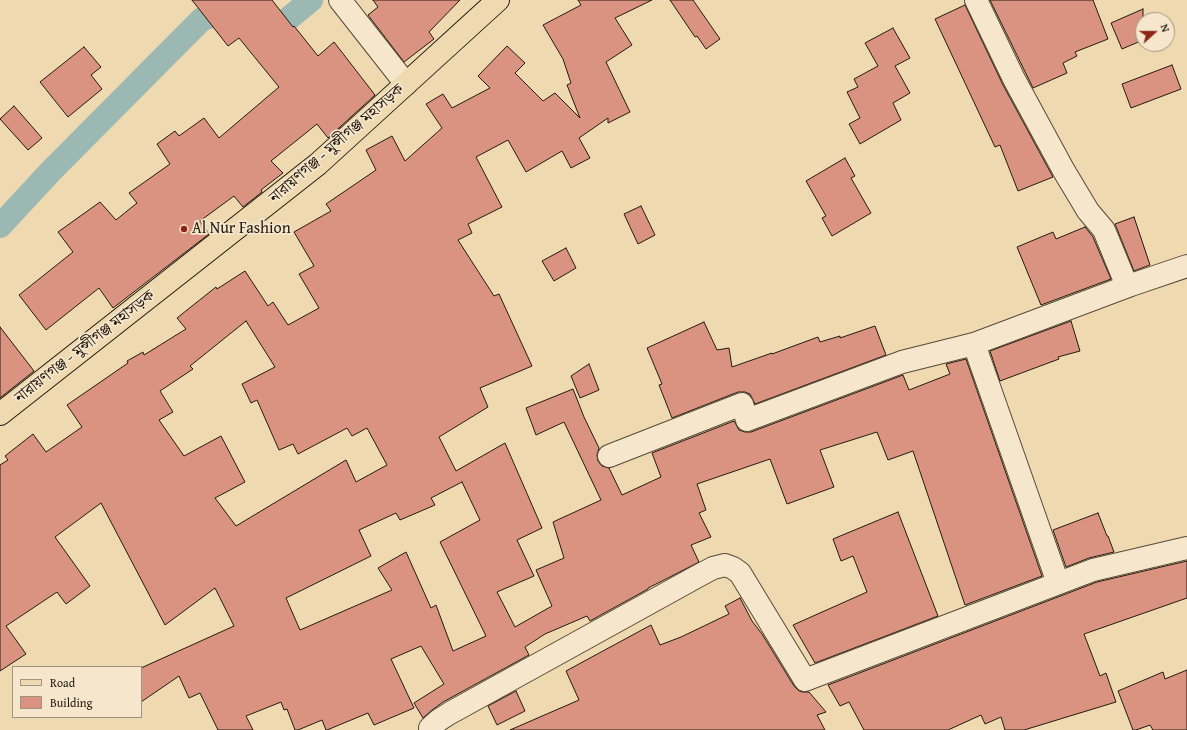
<!DOCTYPE html>
<meta charset="utf-8">
<style>
body{margin:0}
#map{position:relative;width:1187px;height:730px;overflow:hidden;background:#efd9b0;font-family:"Gentium Book Plus",serif}
canvas{display:block}
.legend{position:absolute;left:12px;top:666px;width:130px;height:52px;box-sizing:border-box;background:#f5e6cc;border:1px solid #a19480;margin:0;padding:5px 7px;list-style:none;font-size:12px;color:#241a0f}
.legend li{display:flex;align-items:center;gap:8px;height:20px}
.legend b{width:20px;border:1px solid #a19480}
.north{position:absolute;left:1135px;top:12px;width:40px;height:40px;box-sizing:border-box;background:#f5e6cc;border:1px solid #a19480;border-radius:50%;rotate:69deg;font-size:11px;font-weight:700;line-height:16px;text-align:center;color:#241a0f}
.north::after{content:'';display:block;margin:auto;width:14px;height:18px;background:#8f2418;clip-path:polygon(50% 0,100% 100%,50% 72%,0 100%)}
</style>
<div id="map">
<canvas width="1187" height="730"></canvas>
<ul class="legend">
<li><b style="height:5px;background:#efd9b0"></b>Road</li>
<li><b style="height:11px;background:#da9381"></b>Building</li>
</ul>
<div class="north">N</div>
</div>
<script>
const c = document.querySelector('canvas').getContext('2d');
c.lineJoin = 'round';
const toPath = rows => new Path2D(rows.map(r => 'M' + r).join(''));
function trace(path, color, width, dash) { c.strokeStyle = color; c.lineWidth = width; c.lineCap = dash ? 'butt' : 'round'; c.setLineDash(dash || []); c.stroke(path); }
function paint(path, color) { c.fillStyle = color; c.fill(path, 'evenodd'); }
function label(font, color, halo, rows, align = 'center') {
  c.font = font + ' "Gentium Book Plus","Noto Serif Bengali",serif'; c.lineWidth = 3.5; c.setLineDash([]); c.textBaseline = 'middle'; c.strokeStyle = halo; c.fillStyle = color; for (const [text, x, y, turn = 0] of rows) {
    c.save(); c.translate(x, y); c.rotate((+turn || 0) * Math.PI / 180); c.textAlign = isNaN(turn) ? turn : align; if (halo) c.strokeText(text, 0, 0); c.fillText(text, 0, 0); c.restore();
  }
}
const canal = toPath([
 [0,226,51,171,202,19,243,6,277,28,311,0]
]);
const building = toPath([
 [192,0,272,0,293,27,294,26,318,56,334,42,375,95,328,138,317,124,271,161,283,173,261,190,262,192,243,207,234,196,200,221,209,234,113,308,99,288,46,330,19,295,73,252,58,232,100,202,116,220,137,203,129,193,170,164,157,144,175,131,179,136,204,118,219,138,279,87,239,38,228,46,192,0],
 [373,0,460,0,429,32,434,39,404,62,368,15,378,7,373,0],
 [578,0,652,0,615,18,632,45,606,62,630,112,608,123,608,118,579,138,590,158,571,168,562,151,526,172,508,140,476,157,502,207,468,224,472,233,458,240,494,296,499,294,532,366,480,388,488,407,439,437,456,471,505,443,542,528,517,540,534,576,497,592,515,627,552,606,536,570,564,558,553,522,601,500,564,422,536,435,526,408,573,389,584,417,599,448,597,455,598,461,602,466,609,468,622,495,661,477,652,453,734,421,739,430,745,432,751,432,903,375,909,390,950,374,946,364,966,359,1042,576,965,605,913,451,888,460,877,432,820,450,834,487,787,504,770,459,697,484,706,510,699,513,711,537,691,545,699,562,666,579,648,588,648,589,590,621,587,616,545,634,525,647,529,655,443,702,432,710,423,718,414,703,444,684,421,646,391,659,414,708,374,725,368,713,327,730,326,730,322,720,298,730,295,730,287,709,284,710,281,702,246,716,253,730,218,730,200,693,189,698,179,676,141,702,141,668,234,626,215,588,165,625,101,503,55,537,90,586,66,604,57,592,6,626,26,654,0,671,0,465,8,460,5,456,33,434,46,452,82,427,67,405,128,363,127,361,143,352,144,355,186,329,177,318,216,287,217,289,245,271,268,306,273,302,288,325,319,308,299,274,314,266,294,232,331,211,326,204,376,170,366,150,392,136,405,161,442,128,426,104,443,94,452,108,490,88,478,76,507,46,525,63,515,73,543,101,555,93,580,118,567,85,571,83,563,59,543,25,581,5,578,0],
 [246,321,275,367,242,384,251,403,257,400,279,450,293,444,298,454,347,428,352,436,367,428,387,465,356,482,346,460,236,526,215,498,245,482,221,436,184,456,159,420,173,412,160,391,193,369,190,366,246,321],
 [462,482,480,520,440,542,486,636,453,651,436,605,431,608,406,552,378,568,392,590,300,630,286,598,371,556,359,530,396,513,400,520,435,505,431,498,462,482],
 [670,0,693,0,720,39,706,49,697,36,695,37,670,0],
 [990,0,1093,0,1108,39,1075,52,1077,56,1063,63,1067,73,1033,88,990,0],
 [965,5,1003,85,1053,177,1018,191,1000,145,995,147,935,19,965,5],
 [1143,9,1143,40,1122,49,1111,23,1143,9],
 [893,28,910,58,895,66,910,93,893,103,901,120,860,144,849,124,860,118,847,92,858,87,854,79,878,66,865,43,893,28],
 [84,47,101,67,91,75,102,89,68,117,40,82,84,47],
 [1172,65,1181,89,1131,108,1122,84,1172,65],
 [14,106,42,138,28,150,0,119,14,106],
 [845,158,855,176,851,178,871,213,832,236,822,218,826,216,806,181,845,158],
 [641,206,655,235,638,244,624,214,641,206],
 [1134,217,1150,265,1134,271,1115,224,1134,217],
 [1085,227,1093,237,1111,279,1041,305,1017,247,1053,232,1056,239,1085,227],
 [566,248,576,268,554,281,542,261,566,248],
 [1071,321,1080,351,1058,357,1059,359,1000,381,990,351,1071,321],
 [704,322,717,350,729,348,732,367,772,353,772,354,818,337,820,342,840,336,840,338,875,326,886,355,755,404,750,394,745,392,738,392,672,418,659,385,662,384,647,348,704,322],
 [0,327,34,371,0,398,0,327],
 [589,364,599,390,580,398,571,376,589,364],
 [898,512,938,616,815,663,793,625,867,592,853,556,841,561,833,539,898,512],
 [1098,513,1107,536,1108,536,1114,552,1089,558,1066,567,1053,530,1098,513],
 [1187,561,1187,598,1084,634,1100,676,1106,673,1116,702,1024,730,1005,730,1001,717,985,724,981,715,948,730,864,730,849,702,840,706,828,685,1097,582,1187,561],
 [740,598,752,621,762,634,794,686,799,691,803,692,809,692,826,712,817,715,825,730,510,730,579,700,566,671,651,625,660,645,681,637,729,614,725,606,740,598],
 [1187,670,1187,730,1153,730,1150,725,1136,730,1133,730,1118,691,1163,672,1165,679,1187,670],
 [516,691,525,711,497,725,488,706,516,691]
]);
const minor = toPath([
 [340,0,406,84],
 [976,0,1014,79,1064,171,1088,211,1104,230,1127,286],
 [974,344,1131,285,1187,266],
 [609,456,742,404,747,420,902,362,974,344,1058,583],
 [431,730,430,728,439,720,450,713,698,576,713,568,725,565,733,568,740,573,805,680,1093,570,1187,548]
]);
const major = toPath([
 [0,414,318,164,498,0]
]);
const markers = [
 [184,229,4,"#8f2418"]
];
const streetNames = [
 ["নারায়ণগঞ্জ - মুন্সীগঞ্জ মহাসড়ক",337,144,-41],
 ["নারায়ণগঞ্জ - মুন্সীগঞ্জ মহাসড়ক",85,347,-38]
];
const poiNames = [
 ["Al Nur Fashion",192,229]
];
trace(canal, '#9bb9b2', 24);
paint(building, '#da9381');
trace(building, '#241a0f', 1);
trace(minor, '#574a37', 24);
trace(major, '#241a0f', 24);
trace(minor, '#f5e6cc', 22);
trace(major, '#efd9b0', 22);
for (const [x, y, r, color] of markers) { const dot = new Path2D(); dot.arc(x, y, r, 0, 2 * Math.PI); c.fillStyle = color; c.fill(dot); trace(dot, '#f5e6cc', 1.5); }
label('16px', '#241a0f', '#f5e6cc', streetNames);
label('16px', '#241a0f', '#f5e6cc', poiNames, 'left');
</script>
